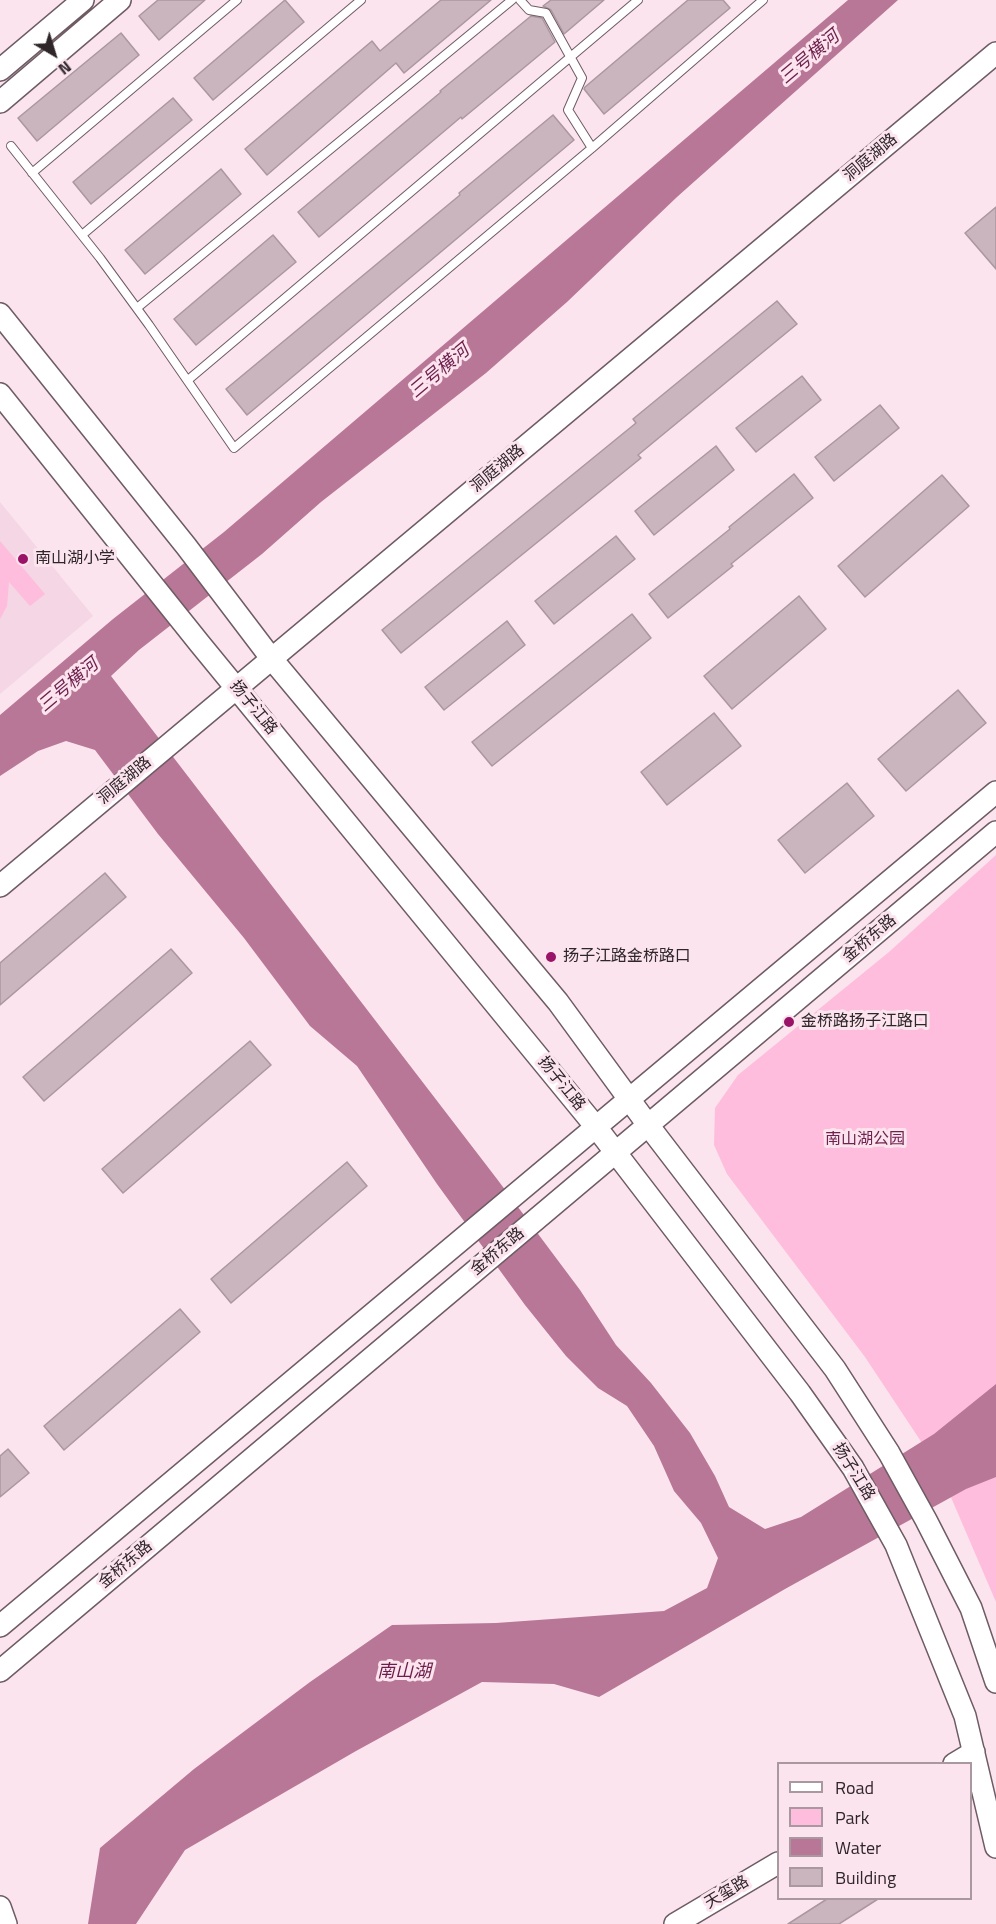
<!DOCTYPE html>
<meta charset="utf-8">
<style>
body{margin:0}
#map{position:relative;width:996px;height:1924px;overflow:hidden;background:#fbe4ee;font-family:"Titillium Web",sans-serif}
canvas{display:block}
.legend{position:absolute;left:777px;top:1762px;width:195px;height:138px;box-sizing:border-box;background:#fbe4ee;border:2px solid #a998a0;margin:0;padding:8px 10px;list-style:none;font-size:18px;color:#2f262a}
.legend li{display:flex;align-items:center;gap:12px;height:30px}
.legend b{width:30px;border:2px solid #a998a0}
.north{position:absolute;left:24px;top:24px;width:60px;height:60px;-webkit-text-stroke:4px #fbe4ee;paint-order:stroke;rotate:142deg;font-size:16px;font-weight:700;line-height:24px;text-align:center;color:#2f262a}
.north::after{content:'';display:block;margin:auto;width:21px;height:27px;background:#2f262a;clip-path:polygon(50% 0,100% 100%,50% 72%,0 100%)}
</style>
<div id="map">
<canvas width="996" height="1924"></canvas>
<ul class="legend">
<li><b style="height:8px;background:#fff"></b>Road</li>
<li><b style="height:16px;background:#febddc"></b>Park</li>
<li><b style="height:16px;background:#b87797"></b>Water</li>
<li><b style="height:16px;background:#cab4bd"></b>Building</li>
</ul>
<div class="north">N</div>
</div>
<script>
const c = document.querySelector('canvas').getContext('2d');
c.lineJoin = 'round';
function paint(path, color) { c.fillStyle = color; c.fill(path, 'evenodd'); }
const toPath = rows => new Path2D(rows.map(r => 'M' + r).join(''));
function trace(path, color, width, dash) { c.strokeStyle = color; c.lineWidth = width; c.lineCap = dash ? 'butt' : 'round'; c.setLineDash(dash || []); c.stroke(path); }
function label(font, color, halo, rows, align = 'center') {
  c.font = font + ' "Titillium Web","Noto Sans SC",sans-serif'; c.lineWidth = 6; c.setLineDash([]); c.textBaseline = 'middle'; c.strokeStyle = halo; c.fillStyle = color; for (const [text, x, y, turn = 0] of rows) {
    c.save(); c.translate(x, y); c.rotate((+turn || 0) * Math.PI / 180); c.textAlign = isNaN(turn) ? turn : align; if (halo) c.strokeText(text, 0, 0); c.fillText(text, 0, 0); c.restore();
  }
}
const built = toPath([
 [0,502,93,616,0,694]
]);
const green = toPath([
 [0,541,45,594,30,606,9,582,7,606,0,619],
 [996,855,996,1602,950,1495,922,1443,865,1357,727,1174,714,1145,715,1108,738,1075,889,952]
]);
const water = toPath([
 [848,0,898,0,677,197,567,302,486,373,321,502,262,554,139,650,111,676,497,1179,580,1290,616,1345,651,1383,690,1433,715,1476,729,1507,765,1529,801,1517,934,1434,996,1384,996,1477,966,1489,785,1589,599,1697,554,1684,482,1682,356,1751,185,1850,136,1924,88,1924,100,1848,194,1769,310,1682,392,1625,496,1623,664,1611,707,1588,718,1558,701,1523,674,1491,654,1446,627,1406,598,1388,566,1356,525,1305,437,1184,357,1066,310,1026,244,938,158,834,95,750,66,741,38,751,0,776,0,715,113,619,224,532]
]);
const building = toPath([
 [158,0,205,0,159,40,139,16,158,0],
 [285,0,304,22,213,100,194,78,285,0],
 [441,0,491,0,404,73,396,63,267,175,245,149,372,41,380,51,441,0],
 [551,0,604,0,564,34,551,10,543,6,551,0],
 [688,0,723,0,730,8,604,114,584,89,585,87,688,0],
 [531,16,542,18,555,42,462,119,461,117,319,237,298,212,441,92,440,91,531,16],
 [121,33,139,55,37,141,18,118,121,33],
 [173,98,192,120,91,204,73,182,173,98],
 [553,115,574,140,247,415,226,389,460,195,459,193,553,115],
 [221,169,241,194,145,274,125,250,221,169],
 [996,207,996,269,965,233,996,207],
 [273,235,296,262,196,345,174,319,273,235],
 [777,301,797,324,638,455,641,458,401,653,382,630,636,423,633,419,777,301],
 [802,376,821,400,756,452,736,428,802,376],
 [880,405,899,428,834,481,815,457,880,405],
 [716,446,734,470,654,535,635,511,716,446],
 [794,474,813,498,731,564,733,566,668,618,649,594,730,529,729,527,794,474],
 [942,475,969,506,865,597,838,566,942,475],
 [616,536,635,559,554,624,535,601,616,536],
 [799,596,826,629,732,709,704,676,799,596],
 [632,614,651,638,492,766,472,742,632,614],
 [507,621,525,645,444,710,425,687,507,621],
 [958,690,986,723,906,791,878,759,958,690],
 [714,713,741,746,667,805,641,772,714,713],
 [847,783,874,816,805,873,778,840,847,783],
 [105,873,126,897,0,1005,0,963,105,873],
 [171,949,192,973,44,1101,23,1077,171,949],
 [250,1041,271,1065,123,1193,102,1169,250,1041],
 [347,1162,367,1186,231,1303,211,1279,347,1162],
 [180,1309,200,1332,64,1450,44,1426,180,1309],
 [8,1449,29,1473,0,1497,0,1456,8,1449],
 [827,1899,878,1899,839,1924,788,1924,827,1899]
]);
const lane = toPath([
 [520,0,529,10,546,13,582,78,568,110,592,148,763,0],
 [11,146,100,258,149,325,234,448,592,148],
 [32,173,237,0],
 [82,235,361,0],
 [137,308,512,0],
 [188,380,638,0]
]);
const secondary = toPath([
 [0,70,83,0],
 [0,102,120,0],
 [0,314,186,546,271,658,558,1002,648,1125,835,1369,889,1453,926,1520,971,1608,996,1682],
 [0,394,200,644,596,1127,800,1393,853,1468,896,1545,965,1716,996,1847],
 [0,886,996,53],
 [0,1626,996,792],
 [0,1671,996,832],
 [954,1764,974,1752],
 [0,1907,6,1924],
 [675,1924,778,1863]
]);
const markers = [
 [23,559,6,"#991367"],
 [551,957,6,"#991367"],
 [789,1022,6,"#991367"]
];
const streetNames = [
 ["洞庭湖路",871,158,-40],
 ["洞庭湖路",498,469,-40],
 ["扬子江路",253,708,51],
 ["洞庭湖路",125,781,-40],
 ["金桥东路",870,939,-40],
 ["扬子江路",561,1084,51],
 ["金桥东路",498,1252,-40],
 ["扬子江路",853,1472,58],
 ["金桥东路",126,1565,-40],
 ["天玺路",727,1893,-31]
];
const poiNames = [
 ["南山湖小学",35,559],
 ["扬子江路金桥路口",563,957],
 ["金桥路扬子江路口",801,1022]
];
const parkNames = [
 ["南山湖公园",865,1140]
];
const waterNames = [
 ["三号横河",810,58,-40],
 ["三号横河",440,372,-40],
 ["三号横河",69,686,-40],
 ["南山湖",404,1673]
];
paint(built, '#f5d6e4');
paint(green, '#febddc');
paint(water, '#b87797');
paint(building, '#cab4bd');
trace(building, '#ac96a0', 1.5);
trace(lane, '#6e5b64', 10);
trace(secondary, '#6e5b64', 24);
trace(lane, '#fff', 8);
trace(secondary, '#fff', 21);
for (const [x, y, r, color] of markers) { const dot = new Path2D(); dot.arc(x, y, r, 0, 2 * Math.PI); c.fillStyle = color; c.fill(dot); trace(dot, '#fbe4ee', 2); }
label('16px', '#2f262a', '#fbe4ee', streetNames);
label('16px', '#2f262a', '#fbe4ee', poiNames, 'left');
label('16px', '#712250', '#fbe4ee', parkNames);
label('italic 18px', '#6c1d4b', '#fbe4ee', waterNames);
</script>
